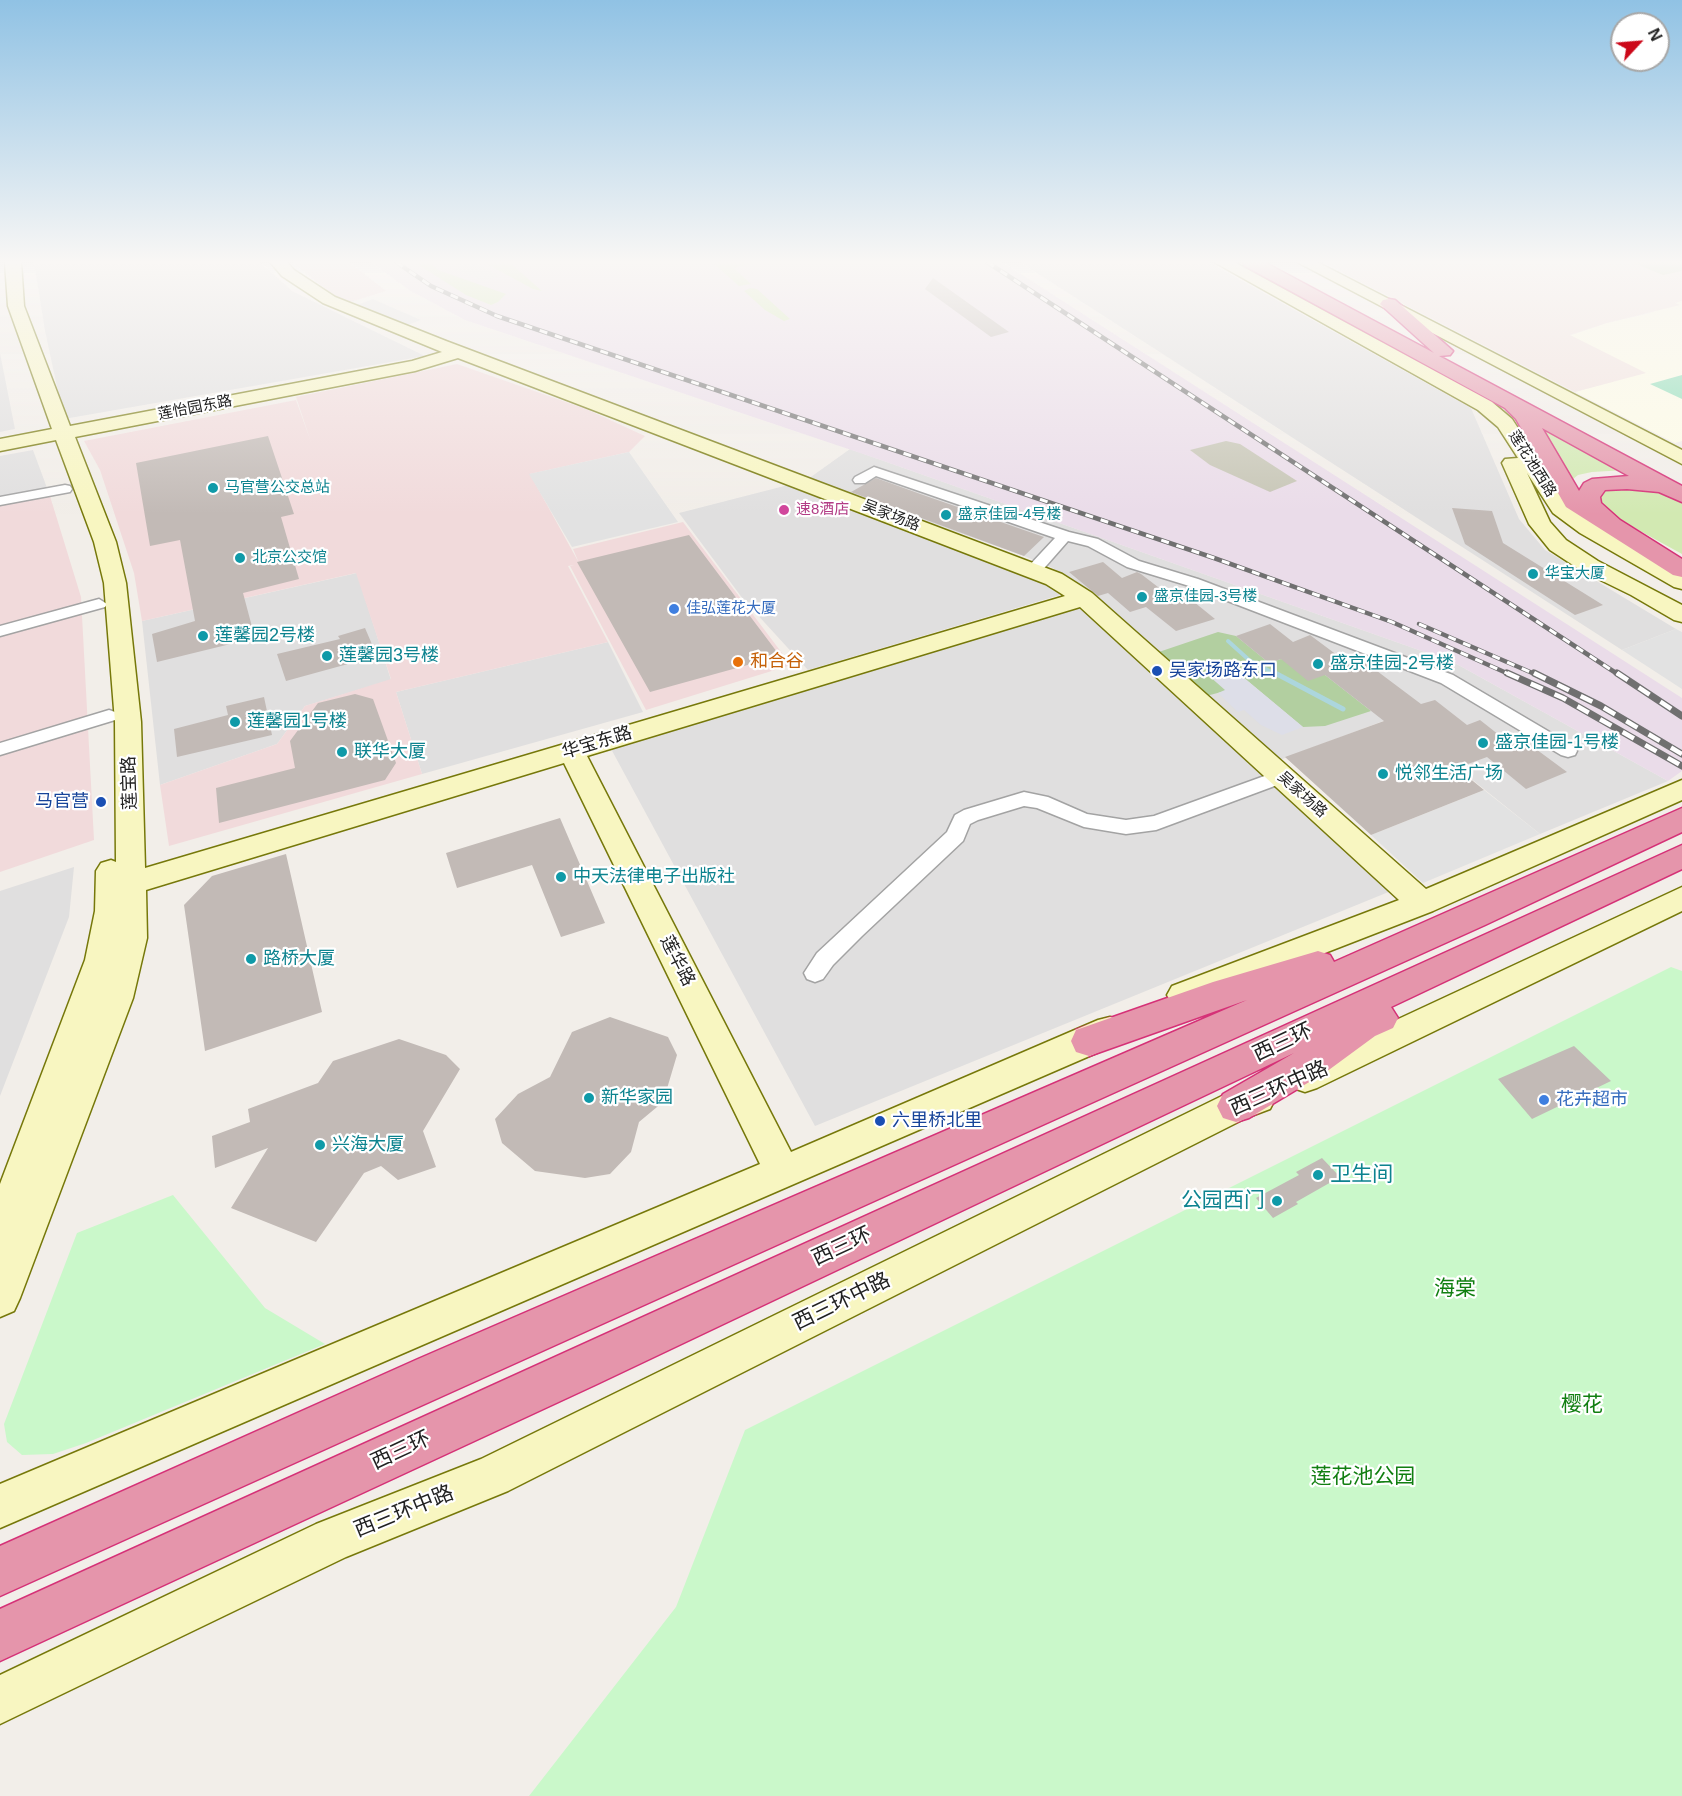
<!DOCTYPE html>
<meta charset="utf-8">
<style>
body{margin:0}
#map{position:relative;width:1682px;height:1796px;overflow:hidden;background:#f2eee9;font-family:Arial,sans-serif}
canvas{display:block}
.north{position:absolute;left:1610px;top:12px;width:60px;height:60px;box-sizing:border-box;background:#fff;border:2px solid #a7a7a7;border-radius:50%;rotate:64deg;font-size:16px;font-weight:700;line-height:24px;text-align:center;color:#222}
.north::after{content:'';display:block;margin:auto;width:21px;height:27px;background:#cc0819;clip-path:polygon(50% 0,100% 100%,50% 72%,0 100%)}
</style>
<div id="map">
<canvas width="1682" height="1796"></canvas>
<div class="north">N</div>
</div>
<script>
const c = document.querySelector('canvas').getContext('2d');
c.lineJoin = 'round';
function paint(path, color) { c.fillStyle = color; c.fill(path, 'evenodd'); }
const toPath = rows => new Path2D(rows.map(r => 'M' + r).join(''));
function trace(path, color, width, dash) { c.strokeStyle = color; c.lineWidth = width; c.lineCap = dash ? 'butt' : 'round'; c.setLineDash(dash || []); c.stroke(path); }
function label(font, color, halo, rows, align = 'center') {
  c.font = font + ' Arial,"Noto Sans SC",sans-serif'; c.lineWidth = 4.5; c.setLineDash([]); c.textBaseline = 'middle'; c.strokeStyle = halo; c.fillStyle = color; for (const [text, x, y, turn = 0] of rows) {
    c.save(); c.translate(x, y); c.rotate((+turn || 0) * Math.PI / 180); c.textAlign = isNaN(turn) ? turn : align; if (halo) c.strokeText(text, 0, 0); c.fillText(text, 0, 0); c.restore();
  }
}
const residential = toPath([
 [34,262,260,262,292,291,425,356,64,419,45,331],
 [1020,262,1208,262,1471,408,1519,519,1545,550,1676,629,1622,650],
 [0,353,15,429,0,432],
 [850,449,1453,662,1668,781,1540,834,1394,717,1269,764,1199,703,1053,568,1024,556,808,479],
 [33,450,50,496,0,506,0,456],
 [792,484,955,546,1047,585,1060,595,808,670,743,599,679,513],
 [357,573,391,680,305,706,277,744,160,785,142,621],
 [1082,605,1391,891,815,1126,610,747],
 [608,642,643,712,422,774,396,692],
 [74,867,69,917,0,1096,0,891]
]);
const commercial = toPath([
 [292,262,349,262,386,291,344,304],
 [457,364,586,409,645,436,629,452,530,474,579,563,573,549,683,522,791,665,646,710,570,566,574,565,568,566,608,642,396,692,422,774,169,846,160,785,277,744,305,706,391,679,356,573,142,621,134,573,100,470,84,441,296,400,311,442,296,397],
 [50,496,81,597,94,840,0,872,0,506]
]);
const industrial = toPath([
 [371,262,1002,262,1682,698,1682,771,1668,781,1453,662,878,459,465,320,409,290]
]);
const education = toPath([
 [1682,301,1682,441,1675,443,1575,392,1644,373,1569,336,1607,323,1647,314]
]);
const military = toPath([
 [1322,262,1682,262,1682,301,1675,303,1680,305,1607,323,1570,335,1646,373,1575,392]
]);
const construction = toPath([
 [1226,441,1240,444,1297,481,1270,492,1210,465,1190,450]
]);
const grass = toPath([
 [414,262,429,262,438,270,506,294,498,302,491,305,466,295],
 [483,262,509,262,542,291,533,289],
 [712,262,757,262,734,268,751,284,739,286],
 [750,288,757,289,790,319,784,321,765,310,744,291],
 [1541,424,1627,470,1592,472,1578,475,1567,484,1537,428],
 [1648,488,1682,501,1682,554,1622,521,1605,509,1601,504,1600,497,1602,489]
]);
const forest = toPath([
 [1631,262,1682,262,1682,271,1663,275],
 [1218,632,1236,636,1269,663,1281,659,1325,675,1371,711,1325,726,1303,727,1231,667,1225,691,1195,699,1147,656]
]);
const park = toPath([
 [1671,967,1682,971,1682,1796,529,1796,676,1607,745,1430],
 [173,1195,265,1308,325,1344,86,1443,53,1454,22,1455,7,1442,4,1424,77,1233]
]);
const pitch = toPath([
 [1682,375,1682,399,1650,384]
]);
const parking = toPath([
 [456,262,474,262,500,276,484,281,455,269,460,268],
 [373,299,421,320,405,326,357,305],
 [629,452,678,522,572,547,529,474],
 [1676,629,1682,632,1682,689,1622,650],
 [1484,790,1540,834,1423,883,1371,835]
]);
const plaza = toPath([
 [1231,667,1303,727,1282,735,1261,725,1244,710,1238,712,1218,693,1225,690,1208,675,1218,668]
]);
const streamFar1 = toPath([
 [1228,641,1249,660,1277,675]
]);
const stream = toPath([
 [1275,673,1343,709]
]);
const building = toPath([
 [933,278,1009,332,991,337,925,289],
 [268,436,294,514,281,517,299,579,243,593,255,638,157,662,152,634,195,621,180,540,150,546,136,463],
 [876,478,926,496,1044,537,1024,556,851,492],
 [1452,508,1492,511,1503,543,1603,605,1575,615,1465,544],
 [689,535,780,656,650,692,577,562],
 [1103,562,1122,578,1137,572,1141,574,1171,597,1183,593,1215,619,1176,631,1146,607,1130,612,1108,593,1098,596,1069,572],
 [1270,624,1293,642,1310,635,1349,664,1361,659,1421,704,1435,700,1467,725,1480,720,1513,746,1525,741,1567,772,1526,789,1487,757,1457,768,1484,790,1371,835,1285,757,1384,721,1325,675,1308,681,1281,659,1269,663,1236,636],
 [365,628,377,656,286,681,277,654,340,639,338,636],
 [355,694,373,699,396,763,385,780,219,823,216,788,295,768,290,741,318,703],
 [264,697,272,735,177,757,174,729,228,715,226,706],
 [560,818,605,923,561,937,532,865,457,888,446,853],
 [286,854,322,1012,205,1051,184,905,212,876],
 [610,1017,668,1037,677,1055,663,1102,639,1122,631,1152,610,1174,585,1178,535,1171,502,1143,495,1119,518,1094,550,1077,572,1032],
 [399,1039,446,1055,460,1069,423,1131,436,1167,398,1180,381,1166,364,1173,316,1242,231,1208,268,1148,215,1168,212,1136,250,1122,248,1109,318,1083,333,1061],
 [1574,1046,1611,1081,1532,1119,1498,1079],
 [1322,1158,1340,1177,1296,1202,1298,1204,1273,1218,1256,1198,1299,1175,1296,1172]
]);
const street = toPath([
 [874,467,1069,532,1098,539,1139,561,1198,579,1453,675,1575,747,1577,751,1575,755,1568,757,1561,755,1441,683,1186,585,1127,567,1088,546,1068,541,1039,574,1027,574,1025,571,1027,568,1055,538,876,476,865,483,855,483,853,480,855,477,874,467],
 [65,485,70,486,72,489,70,492,0,505,0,497,65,485],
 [99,599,107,604,105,607,0,636,0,626,99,599],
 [109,710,115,712,118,716,115,720,0,755,0,743,109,710],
 [1281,770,1288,771,1291,776,1288,781,1156,830,1126,834,1084,827,1037,808,1024,806,978,820,970,824,963,841,862,936,833,965,823,979,815,982,807,979,804,973,817,953,947,832,955,815,964,810,1024,792,1048,797,1087,814,1126,820,1154,816,1281,770]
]);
const secondary = toPath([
 [5,262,21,262,24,306,70,426,412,361,442,352,323,303,282,276,270,262,287,262,294,270,335,297,446,341,1062,574,1092,593,1426,889,1682,780,1682,800,1433,911,1183,1008,1172,1004,1167,995,1172,986,1399,900,1080,607,587,756,791,1152,1098,1020,1110,1017,1122,1020,1126,1030,1122,1040,1101,1051,0,1528,0,1484,760,1164,564,763,146,890,147,938,133,998,20,1298,14,1311,0,1317,0,1184,85,960,95,911,96,871,101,863,111,860,116,862,115,722,104,583,94,542,56,440,0,451,0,439,52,429,8,306,5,262],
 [458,358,1046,584,1065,596,145,868,141,722,126,583,116,542,75,437,415,371,458,358],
 [1214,262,1234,262,1492,402,1512,419,1568,505,1596,523,1682,573,1682,589,1674,587,1580,533,1553,513,1527,473,1550,522,1566,540,1598,561,1682,605,1682,622,1674,620,1631,595,1582,571,1550,550,1529,524,1502,463,1505,459,1518,458,1498,427,1478,410,1214,262],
 [1297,262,1317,262,1682,450,1682,464,1297,262],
 [1682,887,1682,911,1317,1088,1305,1092,1293,1088,1288,1078,1293,1068,1682,887],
 [1258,1084,1270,1089,1275,1099,1270,1109,1246,1118,508,1491,346,1557,0,1724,0,1675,316,1524,481,1459,1224,1095,1258,1084]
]);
const highway = toPath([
 [1243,262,1264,262,1434,353,1380,304,1383,300,1389,299,1395,300,1453,351,1450,355,1439,356,1682,486,1682,502,1659,492,1627,489,1605,490,1600,497,1601,503,1620,520,1682,559,1682,577,1673,575,1566,507,1516,419,1505,408,1245,266,1243,262],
 [1542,428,1629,476,1592,479,1584,483,1579,491,1542,428],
 [1682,808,1682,832,1485,925,0,1596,0,1546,418,1359,1247,1000,1089,1056,1076,1052,1071,1041,1076,1030,1213,982,1318,951,1330,955,1334,962,1682,808],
 [1682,845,1682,869,1391,1007,1398,1018,1393,1028,1375,1036,1326,1072,1249,1118,1236,1122,1223,1118,1217,1106,1223,1094,1294,1053,595,1385,0,1661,0,1609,1682,845]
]);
const railFar1 = toPath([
 [396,262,431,286,497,316,1214,558,1392,622,1511,675],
 [987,262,1619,675],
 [1419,624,1537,675]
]);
const rail = toPath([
 [1507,673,1563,698,1682,766],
 [1534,673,1601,706,1682,754],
 [1617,673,1682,716]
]);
const markers = [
 [213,488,6,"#0f9aa8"],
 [784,510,6,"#d1479c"],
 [946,515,6,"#0f9aa8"],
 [240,558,6,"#0f9aa8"],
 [1533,574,6,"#0f9aa8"],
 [1142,597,6,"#0f9aa8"],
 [674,609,6,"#3f7fe0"],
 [203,636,6,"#0f9aa8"],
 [327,656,6,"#0f9aa8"],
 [738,662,6,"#e8710a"],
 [1318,664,6,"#0f9aa8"],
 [1157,671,6,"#1a4fb4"],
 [235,722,6,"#0f9aa8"],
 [1483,743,6,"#0f9aa8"],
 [342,752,6,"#0f9aa8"],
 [1383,774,6,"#0f9aa8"],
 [101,802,6,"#1a4fb4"],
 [561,877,6,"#0f9aa8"],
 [251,959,6,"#0f9aa8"],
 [589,1098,6,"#0f9aa8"],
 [1544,1100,6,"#3f7fe0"],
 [880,1121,6,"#1a4fb4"],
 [320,1145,6,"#0f9aa8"],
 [1318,1175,6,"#0f9aa8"],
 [1277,1201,6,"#0f9aa8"]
];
const farStreetnames = [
 ["莲怡园东路",195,408,-11],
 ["莲花池西路",1532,464,58],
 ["吴家场路",891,516,21],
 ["吴家场路",1302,795,42]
];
const farCulturenames = [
 ["马官营公交总站",225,488],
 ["盛京佳园-4号楼",958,515],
 ["北京公交馆",252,558],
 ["华宝大厦",1545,574],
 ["盛京佳园-3号楼",1154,597]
];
const farHotelnames = [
 ["速8酒店",796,510]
];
const farShopnames = [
 ["佳弘莲花大厦",686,609]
];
const cultureNames = [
 ["莲馨园2号楼",215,636],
 ["莲馨园3号楼",339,656],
 ["盛京佳园-2号楼",1330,664],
 ["莲馨园1号楼",247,722],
 ["盛京佳园-1号楼",1495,743],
 ["联华大厦",354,752],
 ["悦邻生活广场",1395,774],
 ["中天法律电子出版社",573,877],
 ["路桥大厦",263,959],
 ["新华家园",601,1098],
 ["兴海大厦",332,1145]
];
const foodNames = [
 ["和合谷",750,662]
];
const transitNames = [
 ["吴家场路东口",1169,671],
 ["马官营",89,802,"right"],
 ["六里桥北里",892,1121]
];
const streetNames = [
 ["华宝东路",597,743,-17],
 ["莲宝路",130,783,-92],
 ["莲华路",677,961,63]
];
const shopNames = [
 ["花卉超市",1556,1100]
];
const nearStreetnames = [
 ["西三环",1283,1043,-25],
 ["西三环中路",1279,1089,-24],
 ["西三环",842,1247,-25],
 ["西三环中路",842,1302,-26],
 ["西三环",401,1451,-25],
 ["西三环中路",404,1512,-22]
];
const nearCulturenames = [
 ["卫生间",1330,1175],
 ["公园西门",1265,1201,"right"]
];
const nearParknames = [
 ["海棠",1455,1289],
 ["樱花",1582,1405],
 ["莲花池公园",1363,1477]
];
paint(residential, '#e0dfdf');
paint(commercial, '#f1dadb');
paint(industrial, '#eadce9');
paint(education, '#fefce6');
paint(military, '#f2e2de');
paint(construction, '#c6c5b5');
paint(grass, '#d2e9b2');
paint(forest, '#b2cfa0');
paint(park, '#caf8ca');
paint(pitch, '#8bddb6');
paint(parking, '#e2e2e2');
paint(plaza, '#dddee8');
trace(streamFar1, '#acd6dd', 4);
trace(stream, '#acd6dd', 5);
paint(building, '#c2bab6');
trace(street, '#a3a3a3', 3);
trace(secondary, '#76780a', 3);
trace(highway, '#d53177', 3);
paint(street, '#fff');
paint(secondary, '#f8f6c1');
paint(highway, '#e595ab');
trace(railFar1, '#707070', 4.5);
trace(rail, '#707070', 7);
trace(railFar1, '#fff', 3, [8]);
trace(rail, '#fff', 4.5, [13]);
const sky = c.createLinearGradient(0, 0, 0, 514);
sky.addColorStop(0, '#90c2e4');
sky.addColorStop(0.51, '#f9f7f5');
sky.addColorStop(1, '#f9f7f500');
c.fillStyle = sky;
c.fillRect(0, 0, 1682, 514);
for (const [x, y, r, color] of markers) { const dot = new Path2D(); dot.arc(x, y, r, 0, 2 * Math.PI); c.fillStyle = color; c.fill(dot); trace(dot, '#fff', 2); }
label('15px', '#222', '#fff', farStreetnames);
label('15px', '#0d838f', '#fff', farCulturenames, 'left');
label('15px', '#b23c85', '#fff', farHotelnames, 'left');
label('15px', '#366cbe', '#fff', farShopnames, 'left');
label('18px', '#0d838f', '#fff', cultureNames, 'left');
label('18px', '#c56008', '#fff', foodNames, 'left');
label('18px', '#164399', '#fff', transitNames, 'left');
label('18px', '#222', '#fff', streetNames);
label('18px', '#366cbe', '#fff', shopNames, 'left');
label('21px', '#222', '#fff', nearStreetnames);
label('21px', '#0d838f', '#fff', nearCulturenames, 'left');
label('21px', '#117f11', '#fff', nearParknames);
</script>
